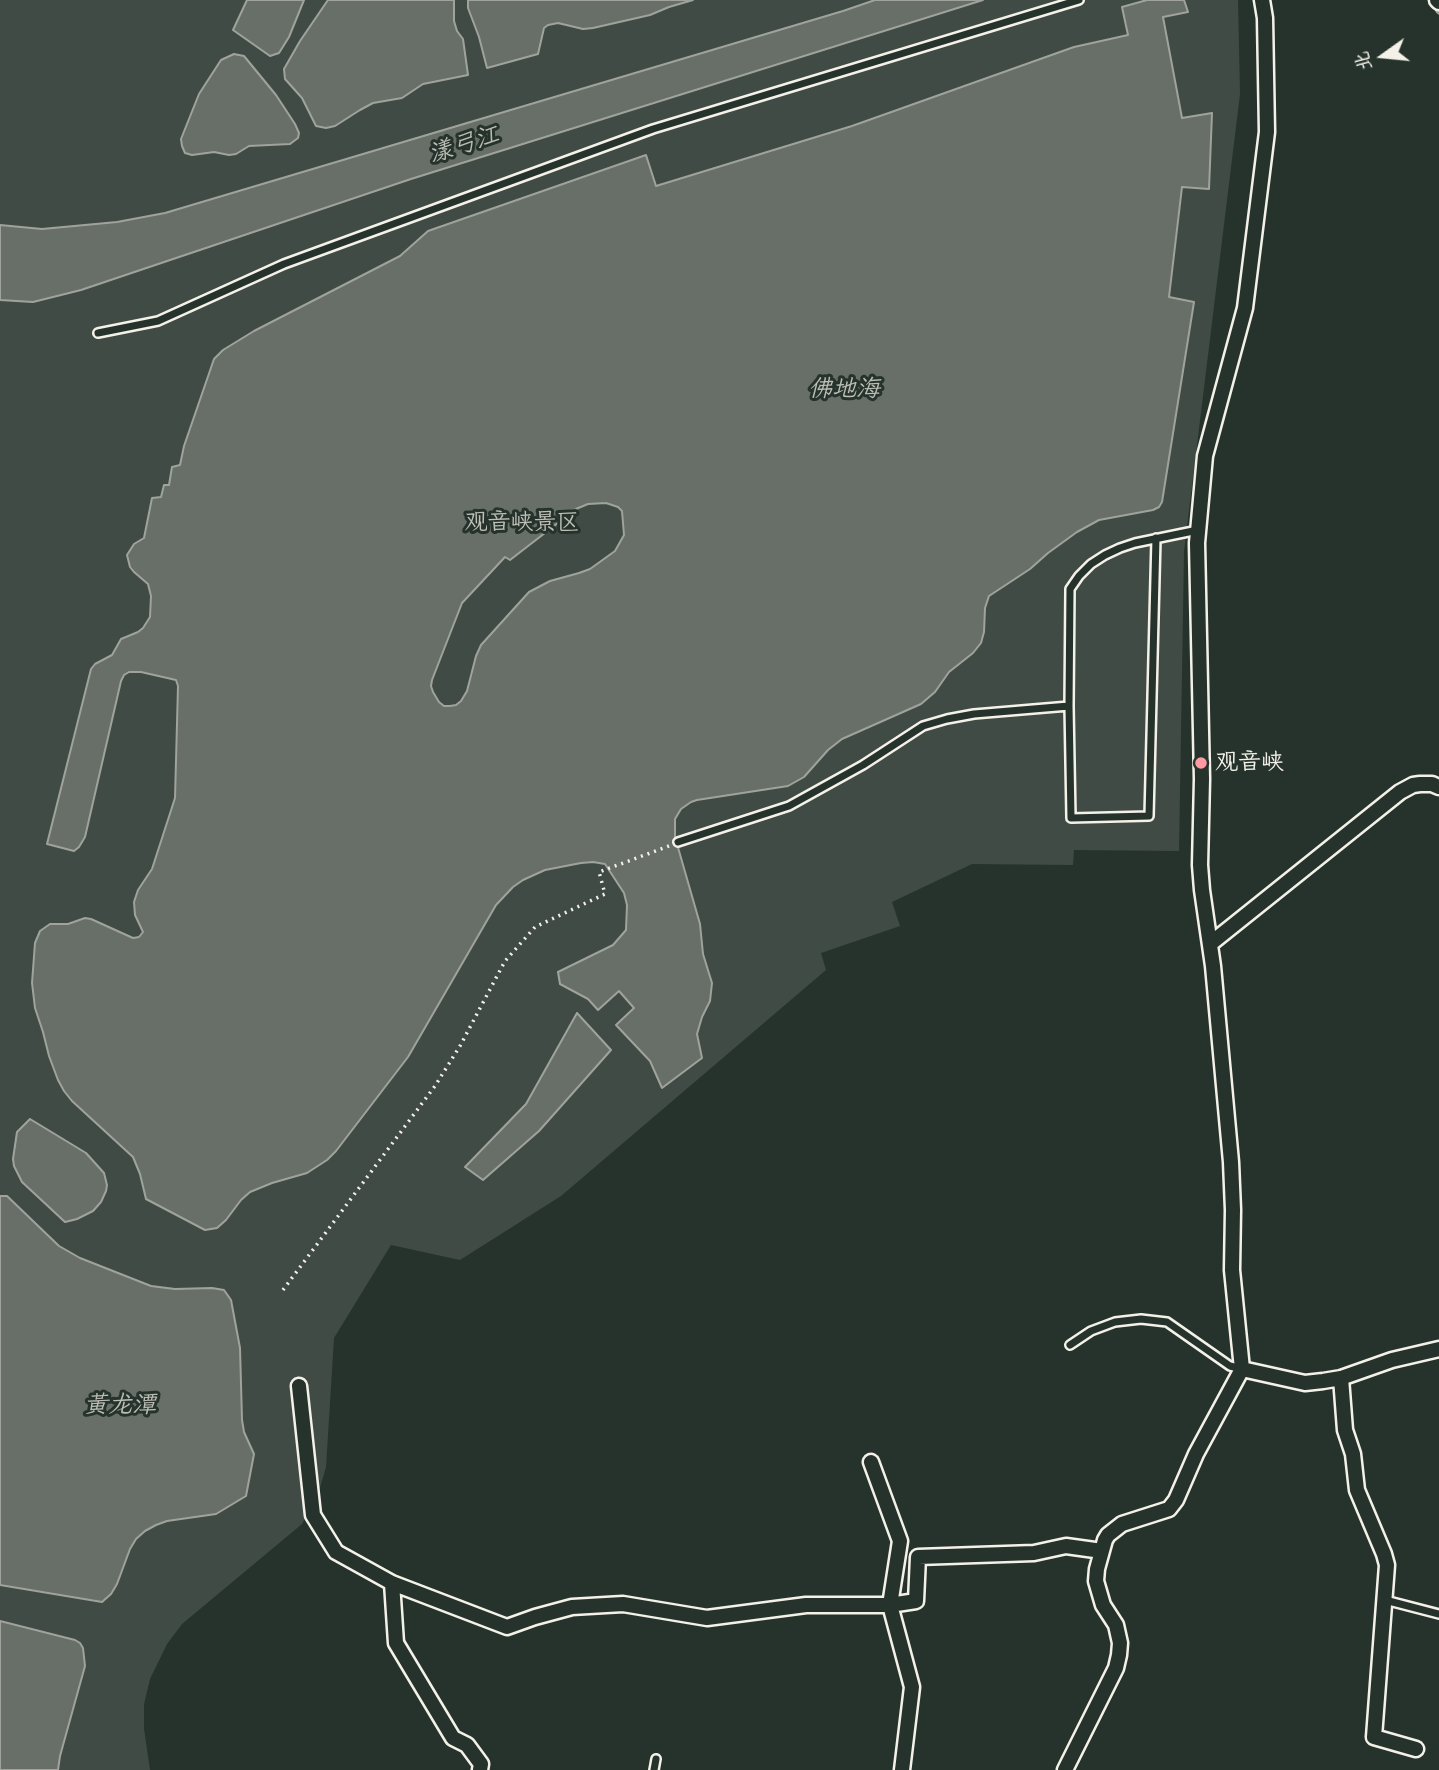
<!DOCTYPE html>
<meta charset="utf-8">
<style>
body{margin:0}
#map{position:relative;width:1439px;height:1770px;overflow:hidden;background:#26332d;font-family:"Patrick Hand","LXGW WenKai TC",sans-serif}
canvas{display:block}
.north{position:absolute;left:1348px;top:21px;width:70px;height:70px;-webkit-text-stroke:5px #26332d;paint-order:stroke;rotate:255deg;font-size:19px;font-weight:700;line-height:28px;text-align:center;color:#f4f1e8}
.north::after{content:'';display:block;margin:auto;width:24px;height:32px;background:#f4f1e8;clip-path:polygon(50% 0,100% 100%,50% 72%,0 100%)}
</style>
<div id="map">
<canvas width="1439" height="1770"></canvas>
<div class="north">北</div>
</div>
<script>
const c = document.querySelector('canvas').getContext('2d');
c.lineJoin = 'round';
function paint(path, color) { c.fillStyle = color; c.fill(path, 'evenodd'); }
const toPath = rows => new Path2D(rows.map(r => 'M' + r).join(''));
function trace(path, color, width, dash) { c.strokeStyle = color; c.lineWidth = width; c.lineCap = dash ? 'butt' : 'round'; c.setLineDash(dash || []); c.stroke(path); }
function label(font, color, halo, rows, align = 'center') {
  c.font = font + ' "Patrick Hand","LXGW WenKai TC",sans-serif'; c.lineWidth = 6; c.setLineDash([]); c.textBaseline = 'middle'; c.strokeStyle = halo; c.fillStyle = color; for (const [text, x, y, turn = 0] of rows) {
    c.save(); c.translate(x, y); c.rotate((+turn || 0) * Math.PI / 180); c.textAlign = isNaN(turn) ? turn : align; if (halo) c.strokeText(text, 0, 0); c.fillText(text, 0, 0); c.restore();
  }
}
const green = toPath([
 [0,0,1238,0,1240,94,1184,551,1179,851,1074,850,1073,865,972,864,892,902,900,926,821,953,826,970,561,1196,460,1260,391,1245,334,1338,326,1467,319,1491,302,1524,182,1624,167,1644,150,1679,144,1704,144,1729,150,1770,0,1770]
]);
const water = toPath([
 [247,0,304,0,289,37,279,53,270,56,233,30,247,0],
 [328,0,454,0,454,21,457,31,463,39,468,75,423,84,402,98,373,103,360,110,335,126,326,128,316,126,302,98,285,79,284,69,300,41,328,0],
 [468,0,693,0,669,7,650,15,593,28,583,29,558,23,548,25,544,28,538,54,487,68,479,37,468,8,468,0],
 [875,0,983,0,411,179,81,290,33,302,0,300,0,225,42,229,117,222,165,213,843,11,875,0],
 [1147,0,1184,0,1188,12,1163,17,1182,118,1212,113,1209,189,1182,187,1169,297,1194,302,1162,502,1159,507,1153,510,1099,520,1077,532,1048,553,1030,569,989,596,985,608,984,632,981,643,973,653,949,672,935,692,921,704,842,739,828,750,804,777,788,786,697,800,691,802,681,809,675,819,675,837,700,924,703,954,712,983,710,1001,702,1017,697,1034,702,1058,662,1088,650,1061,616,1025,634,1008,619,991,598,1010,588,999,560,984,558,972,613,945,626,930,627,905,624,893,605,864,593,862,581,863,545,870,523,880,513,887,496,905,408,1057,336,1151,327,1160,307,1173,272,1183,250,1192,241,1200,226,1220,217,1228,205,1230,146,1199,140,1174,133,1157,72,1101,64,1091,58,1080,49,1056,43,1032,35,1008,32,983,35,943,40,931,50,924,68,924,85,918,91,919,133,938,139,937,143,932,135,915,134,902,138,890,152,869,175,798,178,686,176,680,141,672,129,672,124,675,121,681,85,837,79,847,74,851,47,844,91,669,95,664,112,655,121,639,138,632,143,628,150,617,151,596,148,584,134,572,130,567,127,555,134,544,144,538,152,498,161,497,164,485,169,485,172,467,180,465,184,446,214,359,223,350,254,331,400,256,428,231,646,155,656,186,852,126,1074,47,1128,35,1122,7,1147,0],
 [606,503,618,507,622,511,624,535,615,551,590,569,579,573,550,581,529,592,481,645,476,656,467,691,461,701,456,705,450,706,444,706,439,702,433,692,431,686,432,680,462,603,505,557,510,560,576,509,588,504,606,503],
 [234,54,244,56,276,95,295,124,299,133,298,138,290,144,249,146,236,154,229,155,214,152,192,155,185,153,182,146,181,139,199,94,221,60,234,54],
 [577,1013,611,1050,539,1131,483,1180,465,1167,526,1104,577,1013],
 [30,1119,86,1153,104,1173,107,1185,106,1191,101,1202,93,1211,77,1219,65,1222,22,1182,14,1166,13,1159,17,1132,30,1119],
 [0,1196,7,1196,59,1246,80,1258,151,1286,175,1289,212,1288,224,1290,231,1300,240,1348,242,1420,244,1432,254,1454,246,1496,216,1514,167,1521,156,1525,145,1531,136,1539,130,1549,117,1584,111,1594,102,1602,0,1585,0,1196],
 [0,1621,75,1640,80,1643,83,1648,85,1666,60,1756,58,1770,0,1770,0,1621]
]);
const stream = toPath([
 [1438,11,1439,12]
]);
const path = toPath([
 [283,1290,435,1086,460,1046,505,961,535,927,605,894,599,872,669,846]
]);
const lane = toPath([
 [98,333,158,321,284,264,653,129,1079,0],
 [1156,538,1149,816,1071,818,1069,706,1070,589,1079,576,1091,564,1105,555,1120,548,1135,543,1198,530],
 [678,842,789,806,863,765,923,726,947,719,974,714,1069,706],
 [1070,1345,1091,1331,1115,1322,1141,1319,1167,1322,1230,1366,1242,1369],
 [1385,1600,1439,1614],
 [654,1770,656,1759]
]);
const street = toPath([
 [1437,0,1439,2],
 [1210,944,1400,792,1413,785,1420,784,1432,784,1439,787],
 [1242,1369,1305,1383,1323,1381,1341,1378,1392,1360,1439,1349],
 [1341,1378,1345,1430,1353,1454,1357,1490,1384,1554,1387,1565,1374,1737,1416,1749],
 [299,1386,313,1515,336,1552,392,1583,507,1627,535,1617,572,1607,623,1604,707,1618,806,1605,890,1605,916,1601,918,1557,1034,1553,1066,1546,1102,1551],
 [871,1462,900,1541,890,1605,912,1687,902,1770],
 [392,1583,396,1643,453,1738,467,1745,481,1764,480,1770],
 [1065,1770,1116,1668,1119,1655,1120,1643,1116,1625,1103,1605,1096,1581,1097,1569,1105,1540,1108,1535,1122,1524,1169,1509,1176,1500,1196,1454,1242,1369,1232,1270,1233,1210,1231,1162,1213,966,1202,890,1200,865,1202,779,1197,543,1205,456,1245,308,1267,132,1265,18,1262,0]
]);
const markers = [
 [1201,763,7,"#ff9aa2"]
];
const parkNames = [
 ["观音峡景区",522,523]
];
const poiNames = [
 ["观音峡",1215,763]
];
const waterNames = [
 ["漾弓江",464,145,-17],
 ["佛地海",844,390],
 ["黄龙潭",120,1406]
];
paint(green, '#414b45');
paint(water, '#676f68');
trace(water, '#9fa39b', 2);
trace(stream, '#9fa39b', 5);
trace(lane, '#f4f1e8', 12);
trace(street, '#f4f1e8', 19);
trace(path, '#f4f1e8', 3.5, [2, 5]);
trace(lane, '#26332d', 7);
trace(street, '#26332d', 14);
for (const [x, y, r, color] of markers) { const dot = new Path2D(); dot.arc(x, y, r, 0, 2 * Math.PI); c.fillStyle = color; c.fill(dot); trace(dot, '#26332d', 2.5); }
label('23px', '#bebfb7', '#26332d', parkNames);
label('23px', '#f4f1e8', '#26332d', poiNames, 'left');
label('italic 24px', '#bcbdb5', '#26332d', waterNames);
</script>
